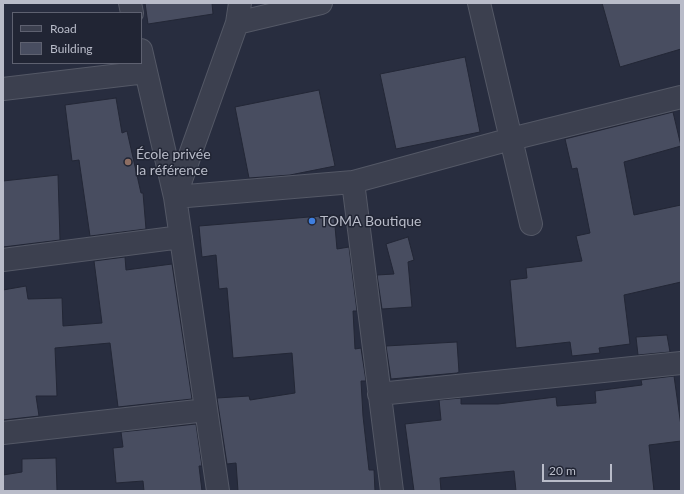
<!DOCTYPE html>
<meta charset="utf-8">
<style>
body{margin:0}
#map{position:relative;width:684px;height:494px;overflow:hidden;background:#282d3f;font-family:Lato,sans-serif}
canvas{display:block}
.frame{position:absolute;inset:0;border:4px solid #b9bcc9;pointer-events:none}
.legend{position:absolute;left:12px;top:12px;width:130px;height:52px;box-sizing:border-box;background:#212534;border:1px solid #5e6170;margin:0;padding:5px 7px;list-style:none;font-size:12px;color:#b9bcc9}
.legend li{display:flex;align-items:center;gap:8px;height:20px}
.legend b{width:20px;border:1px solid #5e6170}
.scale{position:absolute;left:542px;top:464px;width:70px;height:18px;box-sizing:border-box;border:2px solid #b9bcc9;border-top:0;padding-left:5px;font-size:12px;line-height:14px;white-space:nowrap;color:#b9bcc9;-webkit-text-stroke:3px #212534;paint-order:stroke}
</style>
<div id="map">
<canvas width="684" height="494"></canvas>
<div class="frame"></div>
<ul class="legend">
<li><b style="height:5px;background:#3c404f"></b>Road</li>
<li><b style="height:11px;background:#484d60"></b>Building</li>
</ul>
<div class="scale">20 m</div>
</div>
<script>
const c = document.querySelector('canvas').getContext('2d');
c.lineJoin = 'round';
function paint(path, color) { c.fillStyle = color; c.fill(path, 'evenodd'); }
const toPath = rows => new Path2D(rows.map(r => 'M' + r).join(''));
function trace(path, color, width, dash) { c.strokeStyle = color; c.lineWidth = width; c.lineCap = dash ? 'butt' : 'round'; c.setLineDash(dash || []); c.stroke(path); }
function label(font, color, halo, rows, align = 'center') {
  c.font = font + ' Lato,sans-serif'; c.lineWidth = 3; c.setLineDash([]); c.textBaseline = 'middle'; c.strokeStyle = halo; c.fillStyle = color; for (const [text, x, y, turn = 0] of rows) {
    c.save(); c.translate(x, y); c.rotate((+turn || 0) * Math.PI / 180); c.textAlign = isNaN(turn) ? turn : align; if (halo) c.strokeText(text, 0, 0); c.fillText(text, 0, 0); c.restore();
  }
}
const building = toPath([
 [145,3,212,3,213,14,148,24,145,3],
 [602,3,681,3,681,49,620,67,602,3],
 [465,57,480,132,396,149,380,74,465,57],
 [319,90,335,166,290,175,249,178,235,107,319,90],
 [116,98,122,133,127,131,141,193,143,193,146,229,90,236,79,160,72,161,65,105,116,98],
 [673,112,681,146,624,162,634,215,681,205,681,282,624,295,630,344,599,348,600,353,572,356,570,342,516,348,510,280,527,278,526,268,582,261,576,236,590,233,577,168,572,169,565,139,673,112],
 [58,175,60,240,3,247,3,181,58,175],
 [334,215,337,249,349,247,357,311,353,311,355,349,361,348,366,381,361,381,363,416,369,470,374,470,375,491,238,491,236,463,227,464,217,398,249,396,250,400,295,393,292,353,233,358,227,288,219,289,216,255,202,257,199,226,334,215],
 [408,237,414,260,408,262,412,307,382,309,377,275,394,274,386,244,408,237],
 [125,257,126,270,172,264,192,399,118,407,110,343,55,348,57,396,36,396,39,416,3,420,3,290,26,286,28,299,62,298,63,326,102,323,94,261,125,257],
 [667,335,670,352,638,355,636,337,667,335],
 [457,342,459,372,457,373,391,379,386,346,457,342],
 [674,376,681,426,681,441,649,445,654,491,516,491,514,471,440,478,441,491,414,491,405,424,441,420,439,400,461,398,461,404,498,404,556,397,557,406,596,403,595,391,642,385,641,380,674,376],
 [196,424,202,466,199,466,202,491,144,491,143,481,116,483,113,448,123,447,121,432,196,424],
 [56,458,57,491,3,491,3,475,22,472,22,459,56,458]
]);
const minor = toPath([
 [130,3,132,13],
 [479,3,531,224],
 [237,23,321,3],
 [141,50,175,197,218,491],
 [3,89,146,72],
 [353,182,392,491],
 [175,197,353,182,511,139,681,97],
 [175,197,237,23,240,3],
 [3,260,181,237],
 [379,394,681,363],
 [3,433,206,410]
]);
const markers = [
 [128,162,4,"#8d6e63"],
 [312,221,4,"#3f7fe0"]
];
const poiNames = [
 ["École privée",136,154],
 ["la référence",136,170],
 ["TOMA Boutique",320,221]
];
paint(building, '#484d60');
trace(building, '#232736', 1);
trace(minor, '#545866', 24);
trace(minor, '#3c404f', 22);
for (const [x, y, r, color] of markers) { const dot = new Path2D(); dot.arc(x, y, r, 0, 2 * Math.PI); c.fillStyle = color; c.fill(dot); trace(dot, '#212534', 1.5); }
label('14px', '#b9bcc9', '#212534', poiNames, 'left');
</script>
